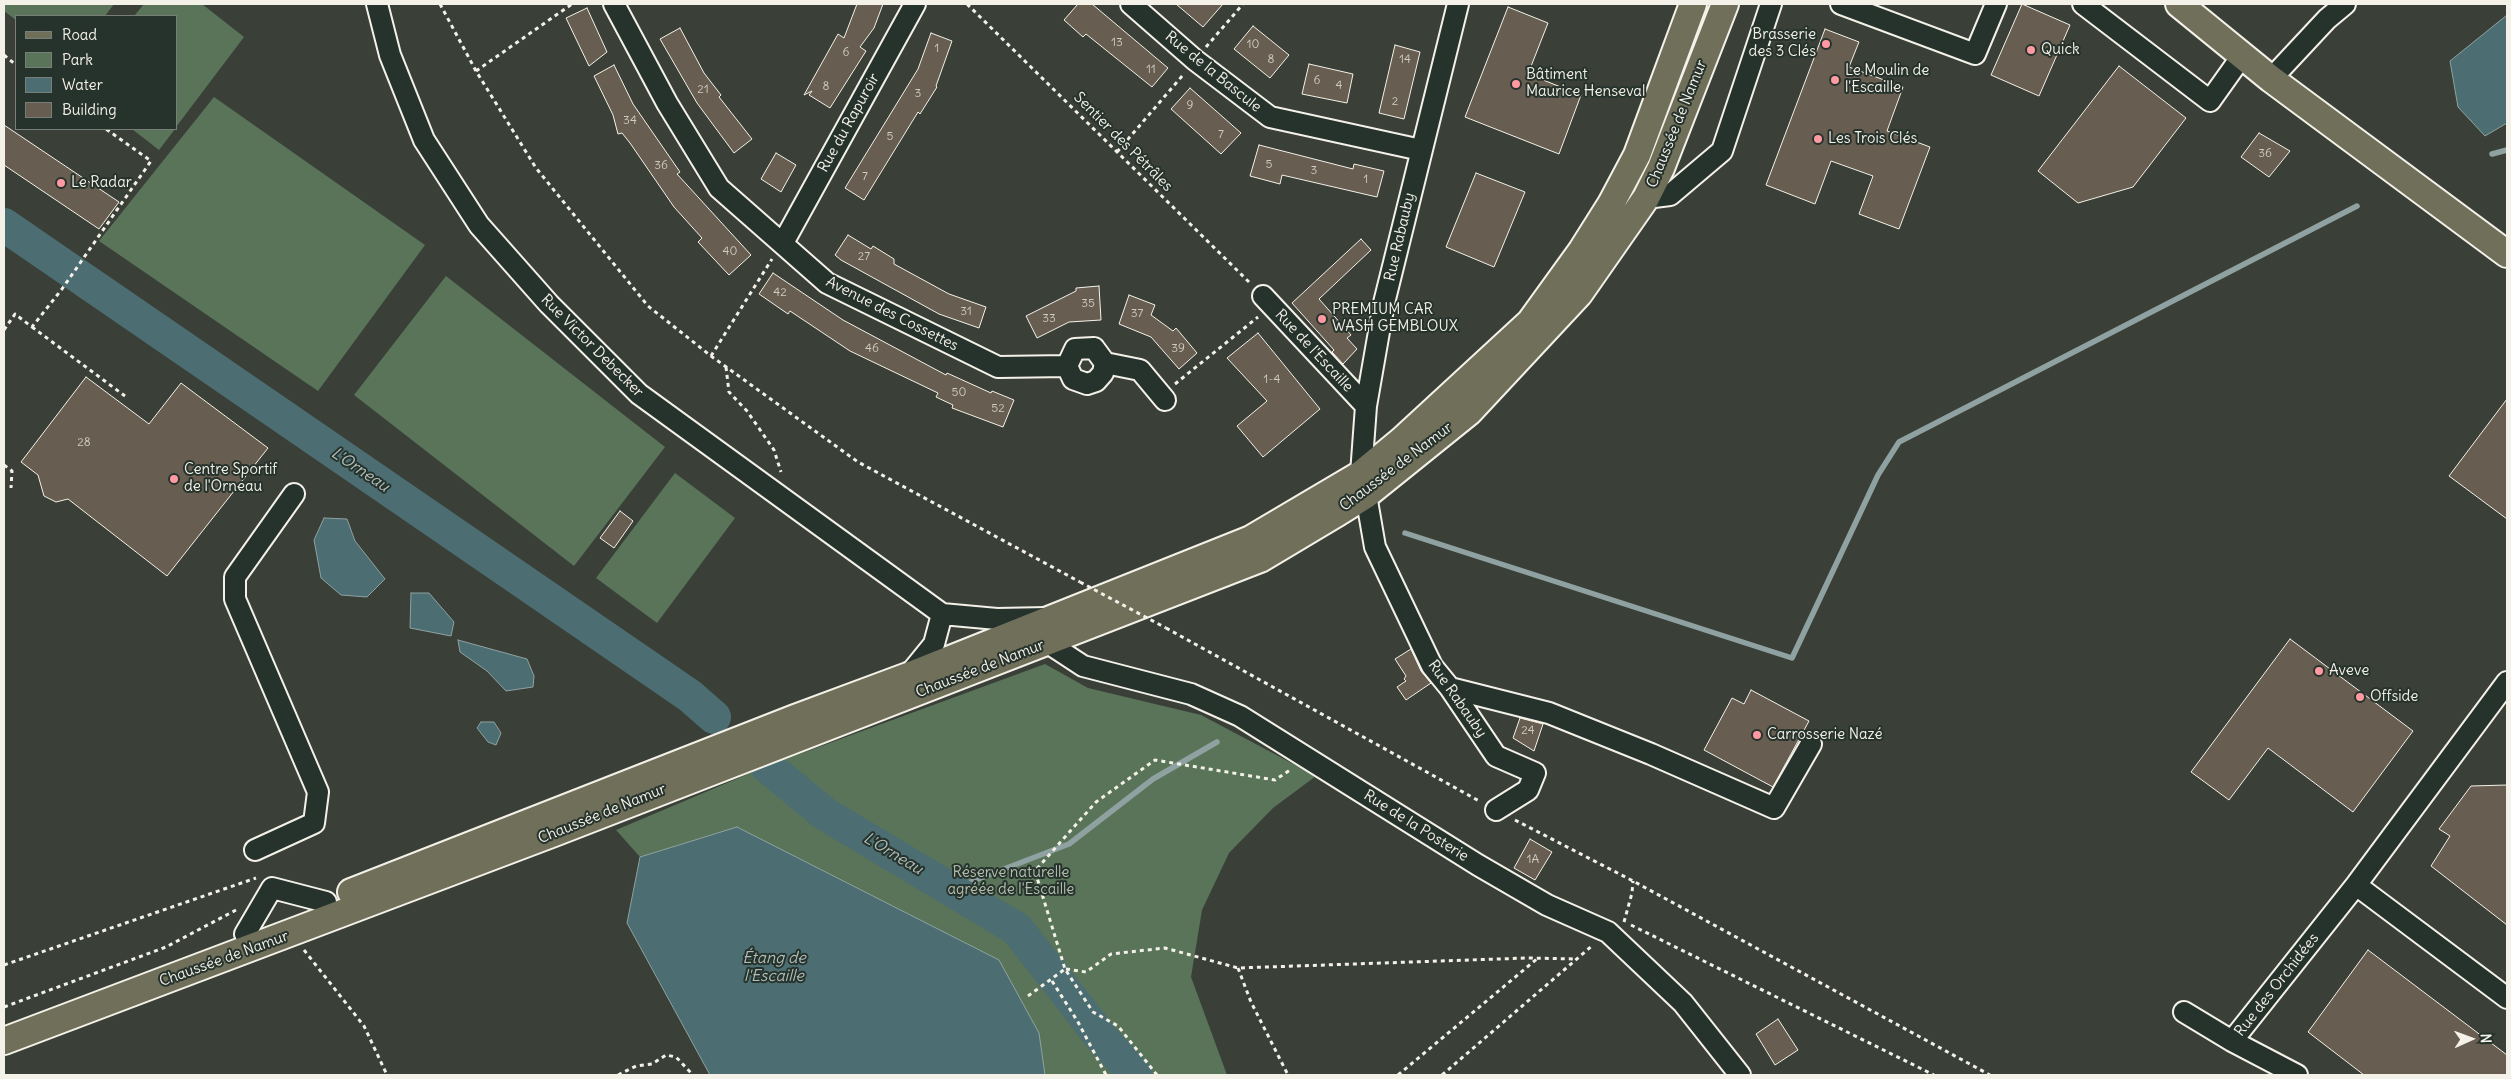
<!DOCTYPE html>
<meta charset="utf-8">
<style>
body{margin:0}
#map{position:relative;width:2511px;height:1079px;overflow:hidden;background:#3a4038;font-family:Delius,sans-serif}
canvas{display:block}
.frame{position:absolute;inset:0;border:5px solid #f4f1e8;pointer-events:none}
.legend{position:absolute;left:15px;top:15px;width:162px;height:115px;box-sizing:border-box;background:#26332d;border:1px solid #787f78;margin:0;padding:6px 9px;list-style:none;font-size:15px;color:#f4f1e8}
.legend li{display:flex;align-items:center;gap:10px;height:25px}
.legend b{width:25px;border:1px solid #787f78}
.north{position:absolute;left:2446px;top:1014px;width:50px;height:50px;-webkit-text-stroke:4px #26332d;paint-order:stroke;rotate:88deg;font-size:14px;font-weight:700;line-height:20px;text-align:center;color:#f4f1e8}
.north::after{content:'';display:block;margin:auto;width:18px;height:22px;background:#f4f1e8;clip-path:polygon(50% 0,100% 100%,50% 72%,0 100%)}
</style>
<div id="map">
<canvas width="2511" height="1079"></canvas>
<div class="frame"></div>
<ul class="legend">
<li><b style="height:6px;background:#706f59"></b>Road</li>
<li><b style="height:14px;background:#597459"></b>Park</li>
<li><b style="height:14px;background:#4c6e72"></b>Water</li>
<li><b style="height:14px;background:#675e51"></b>Building</li>
</ul>
<div class="north">N</div>
</div>
<script>
const c = document.querySelector('canvas').getContext('2d');
c.lineJoin = 'round';
function paint(path, color) { c.fillStyle = color; c.fill(path, 'evenodd'); }
const toPath = rows => new Path2D(rows.map(r => 'M' + r).join(''));
function trace(path, color, width, dash) { c.strokeStyle = color; c.lineWidth = width; c.lineCap = dash ? 'butt' : 'round'; c.setLineDash(dash || []); c.stroke(path); }
function label(font, color, halo, rows, align = 'center') {
  c.font = font + ' Delius,sans-serif'; c.lineWidth = 4; c.setLineDash([]); c.textBaseline = 'middle'; c.strokeStyle = halo; c.fillStyle = color; for (const [text, x, y, turn = 0] of rows) {
    c.save(); c.translate(x, y); c.rotate((+turn || 0) * Math.PI / 180); c.textAlign = isNaN(turn) ? turn : align; if (halo) c.strokeText(text, 0, 0); c.fillText(text, 0, 0); c.restore();
  }
}
const green = toPath([
 [4,4,114,4,105,16,16,16,16,20,4,11],
 [144,4,202,4,244,37,176,127,176,16,134,16],
 [214,97,425,245,318,391,99,241],
 [132,129,175,129,159,150],
 [446,276,665,447,574,566,354,395],
 [675,473,735,518,657,623,596,578],
 [1045,664,1088,688,1201,715,1316,776,1273,808,1229,853,1202,910,1191,977,1227,1075,785,1075,640,857,616,830,767,766]
]);
const water = toPath([
 [2507,15,2507,123,2485,136,2458,107,2450,61,2507,15],
 [324,518,347,519,355,541,385,579,367,597,341,595,321,578,314,540,324,518],
 [411,593,429,593,454,622,451,636,410,628,411,593],
 [458,640,527,659,534,676,533,687,506,691,487,671,460,652,458,640],
 [481,722,494,722,501,733,496,745,488,742,477,728,481,722],
 [737,827,999,960,1039,1033,1045,1075,710,1075,627,923,640,857,737,827]
]);
const stream = toPath([
 [2492,154,2507,150],
 [1405,533,1792,658,1878,475,1899,442,2357,206],
 [952,889,1069,844,1153,779,1217,742]
]);
const river = toPath([
 [4,225,690,696,714,717],
 [767,766,825,814,1017,929,1101,1037,1136,1075]
]);
const building = toPath([
 [857,4,883,4,874,28,860,47,866,51,830,108,809,95,812,91,804,95,838,34,844,38,857,4],
 [1078,4,1092,4,1168,68,1152,87,1086,34,1083,37,1064,20,1078,4],
 [1176,4,1223,4,1203,27,1176,4],
 [2022,4,2070,25,2039,96,1991,75,2022,4],
 [1508,7,1548,23,1528,74,1581,95,1559,154,1465,117,1508,7],
 [587,8,607,52,589,66,566,18,587,8],
 [1253,26,1289,55,1270,78,1234,49,1253,26],
 [680,28,704,73,721,95,719,97,752,139,734,153,697,103,660,39,680,28],
 [1825,29,1859,42,1849,67,1903,87,1887,131,1930,147,1899,229,1859,214,1873,176,1831,161,1815,204,1766,185,1825,29],
 [931,33,952,41,936,86,937,87,920,114,918,112,864,200,845,188,918,69,931,33],
 [1395,45,1420,52,1404,119,1379,113,1395,45],
 [1309,64,1353,74,1347,103,1302,94,1309,64],
 [614,65,633,104,680,172,677,174,751,255,729,275,698,242,702,238,674,207,630,143,622,133,618,134,613,115,594,76,614,65],
 [2119,66,2186,118,2133,187,2078,203,2038,171,2119,66],
 [1190,88,1241,133,1221,154,1171,109,1190,88],
 [4,125,119,202,99,229,4,165,4,125],
 [2259,133,2290,151,2269,177,2241,157,2259,133],
 [1259,145,1353,169,1354,164,1384,171,1377,197,1282,175,1280,184,1250,176,1259,145],
 [776,153,796,165,781,192,761,179,776,153],
 [1476,173,1525,192,1494,267,1446,247,1476,173],
 [848,235,871,249,873,246,894,259,894,264,949,294,986,307,979,328,939,314,841,260,835,255,848,235],
 [1361,239,1371,250,1319,299,1351,335,1347,338,1357,349,1343,364,1332,352,1334,350,1292,303,1361,239],
 [773,273,843,320,946,375,947,373,991,393,992,391,1014,400,1003,427,952,408,953,405,936,397,938,393,850,351,790,311,788,314,759,294,773,273],
 [1099,286,1101,320,1069,322,1037,338,1026,316,1076,291,1076,288,1099,286],
 [1129,295,1155,305,1151,315,1173,331,1176,328,1197,353,1179,369,1151,337,1119,324,1129,295],
 [1258,333,1320,409,1263,457,1237,426,1267,401,1227,358,1258,333],
 [86,377,149,424,181,383,268,448,167,576,68,499,56,502,44,496,38,475,21,462,86,377],
 [2507,399,2507,519,2449,476,2507,399],
 [620,511,633,521,614,548,600,538,620,511],
 [2290,639,2413,731,2353,812,2268,748,2229,800,2191,772,2290,639],
 [1411,649,1421,671,1431,683,1406,700,1397,687,1406,681,1404,679,1406,676,1395,659,1411,649],
 [1751,690,1809,721,1773,787,1704,750,1732,698,1744,704,1751,690],
 [1520,718,1543,724,1534,751,1513,738,1520,718],
 [2507,785,2507,925,2431,866,2450,836,2439,829,2471,786,2507,785],
 [1530,839,1552,852,1535,880,1514,868,1530,839],
 [2368,950,2507,1055,2507,1075,2364,1075,2308,1032,2368,950],
 [1778,1019,1798,1050,1775,1065,1756,1034,1778,1019]
]);
const path = toPath([
 [440,4,476,71,536,168,648,306,711,356,858,462,1080,582],
 [967,4,1250,283],
 [1206,47,1243,4],
 [4,55,16,65],
 [476,71,572,4],
 [1117,152,1183,75],
 [32,327,125,396],
 [4,330,15,314,32,327,62,289,151,161,106,129],
 [711,356,772,259],
 [726,367,729,392,747,411,774,450,781,472],
 [1175,384,1258,317],
 [4,465,12,471,11,488],
 [1166,628,1481,802],
 [1515,820,1633,881,1990,1075],
 [1624,922,1632,893,1633,881],
 [1631,925,1934,1075],
 [304,950,364,1026,387,1075],
 [4,965,256,878],
 [1238,968,1251,1002,1288,1075],
 [1066,969,1086,972,1111,954,1165,948,1238,968,1527,958,1577,959],
 [1052,981,1078,1022,1106,1075],
 [1028,996,1065,969],
 [4,1007,166,947,236,910],
 [618,1075,636,1066,652,1064,666,1055,676,1057,693,1075],
 [1157,1075,1118,1026,1093,1012,1065,969,1035,871,1096,802,1155,760,1275,780,1290,770],
 [1398,1075,1538,958],
 [1442,1075,1593,945]
]);
const minor = toPath([
 [377,4,390,55,424,140,479,225,549,304,639,394,942,614,997,619,1047,618],
 [614,4,667,103,719,188,827,283,998,367,1067,366],
 [1131,4,1195,60,1270,117,1421,150],
 [1841,4,1975,54,1996,4],
 [2083,4,2210,101,2242,56],
 [2271,79,2327,19,2345,4],
 [1646,198,1670,195,1722,151,1771,4],
 [783,243,915,4],
 [1263,296,1366,406],
 [1094,348,1105,363,1103,373,1096,381,1087,384,1073,379,1067,366,1075,349,1094,348],
 [1105,363,1140,370,1165,400],
 [1361,474,1366,406,1384,303,1458,4],
 [1366,495,1375,547,1432,666,1450,688,1496,756,1535,773,1528,790,1496,810],
 [1048,643,1083,666,1191,694,1240,716,1478,865,1547,905,1608,932,1683,1003,1740,1075],
 [908,676,934,644,942,614],
 [1450,688,1549,713,1651,754,1774,808,1811,744],
 [255,850,314,823,318,792,235,599,235,577,294,494],
 [2356,885,2507,998],
 [245,934,272,888,326,902],
 [2184,1012,2232,1041,2356,885,2507,682],
 [2232,1041,2297,1075]
]);
const major = toPath([
 [2179,4,2271,79,2507,254],
 [351,892,795,718,908,676,1251,539,1361,474,1402,440,1530,322,1582,250,1611,204,1637,155,1693,4],
 [4,1041,554,833,1260,559,1337,513,1366,495,1469,412,1579,294,1646,198,1661,168,1725,4]
]);
const pathBridge = toPath([
 [1080,582,1166,628]
]);
const markers = [
 [1826,44,5,"#ff9aa2"],
 [2031,50,5,"#ff9aa2"],
 [1835,80,5,"#ff9aa2"],
 [1516,84,5,"#ff9aa2"],
 [1818,139,5,"#ff9aa2"],
 [61,183,5,"#ff9aa2"],
 [1322,319,5,"#ff9aa2"],
 [174,479,5,"#ff9aa2"],
 [2319,671,5,"#ff9aa2"],
 [2360,697,5,"#ff9aa2"],
 [1757,735,5,"#ff9aa2"]
];
const numberNames = [
 ["13",1117,43],
 ["10",1253,45],
 ["1",937,49],
 ["6",846,53],
 ["8",1271,60],
 ["14",1405,60],
 ["11",1151,70],
 ["6",1317,81],
 ["4",1339,86],
 ["8",826,87],
 ["21",703,90],
 ["3",918,94],
 ["2",1395,102],
 ["9",1190,106],
 ["34",630,121],
 ["7",1221,135],
 ["5",890,137],
 ["36",2265,154],
 ["5",1269,165],
 ["36",661,166],
 ["3",1314,171],
 ["7",865,177],
 ["1",1366,180],
 ["40",730,252],
 ["27",864,257],
 ["42",780,293],
 ["35",1088,304],
 ["31",966,312],
 ["37",1137,314],
 ["33",1049,319],
 ["46",872,349],
 ["39",1178,349],
 ["1-4",1272,380],
 ["50",959,393],
 ["52",998,409],
 ["28",84,443],
 ["24",1528,731],
 ["1A",1533,860]
];
const poiNames = [
 ["Brasserie",1816,35,"right"],
 ["des 3 Clés",1816,52,"right"],
 ["Quick",2041,50],
 ["Le Moulin de",1845,71],
 ["l'Escaille",1845,88],
 ["Bâtiment",1526,75],
 ["Maurice Henseval",1526,92],
 ["Les Trois Clés",1828,139],
 ["Le Radar",71,183],
 ["PREMIUM CAR",1332,310],
 ["WASH GEMBLOUX",1332,327],
 ["Centre Sportif",184,470],
 ["de l'Orneau",184,487],
 ["Aveve",2329,671],
 ["Offside",2370,697],
 ["Carrosserie Nazé",1767,735]
];
const streetNames = [
 ["Rue de la Bascule",1213,72,39],
 ["Rue du Rapuroir",849,123,-61],
 ["Chaussée de Namur",1677,124,-68],
 ["Sentier des Pétrâles",1123,142,45],
 ["Rue Rabauby",1400,237,-77],
 ["Avenue des Cossettes",892,314,27],
 ["Rue Victor Debecker",592,346,45],
 ["Rue de l'Escaille",1314,351,47],
 ["Chaussée de Namur",1396,467,-37],
 ["Chaussée de Namur",980,669,-21],
 ["Rue Rabauby",1457,699,55],
 ["Chaussée de Namur",602,814,-22],
 ["Rue de la Posterie",1416,826,32],
 ["Chaussée de Namur",224,959,-20],
 ["Rue des Orchidées",2277,985,-52]
];
const parkNames = [
 ["Réserve naturelle",1011,873],
 ["agréée de l'Escaille",1011,890]
];
const waterNames = [
 ["L'Orneau",360,470,34],
 ["L'Orneau",893,854,31],
 ["Étang de",774,958],
 ["l'Escaille",774,976]
];
paint(green, '#597459');
paint(water, '#4c6e72');
trace(water, '#8fa2a1', 1);
trace(stream, '#8fa2a1', 5.5);
trace(river, '#4c6e72', 34);
paint(building, '#675e51');
trace(building, '#f4f1e8', 1);
trace(minor, '#f4f1e8', 24);
trace(major, '#f4f1e8', 30);
trace(path, '#f4f1e8', 3, [4, 4]);
trace(minor, '#26332d', 20);
trace(major, '#706f59', 26);
trace(pathBridge, '#f4f1e8', 3, [4, 4]);
for (const [x, y, r, color] of markers) { const dot = new Path2D(); dot.arc(x, y, r, 0, 2 * Math.PI); c.fillStyle = color; c.fill(dot); trace(dot, '#26332d', 2); }
label('12px', '#d1ccc2', null, numberNames);
label('15px', '#f4f1e8', '#26332d', poiNames, 'left');
label('15px', '#f4f1e8', '#26332d', streetNames);
label('15px', '#b6bfaf', '#26332d', parkNames);
label('italic 16px', '#b1bdb9', '#26332d', waterNames);
</script>
